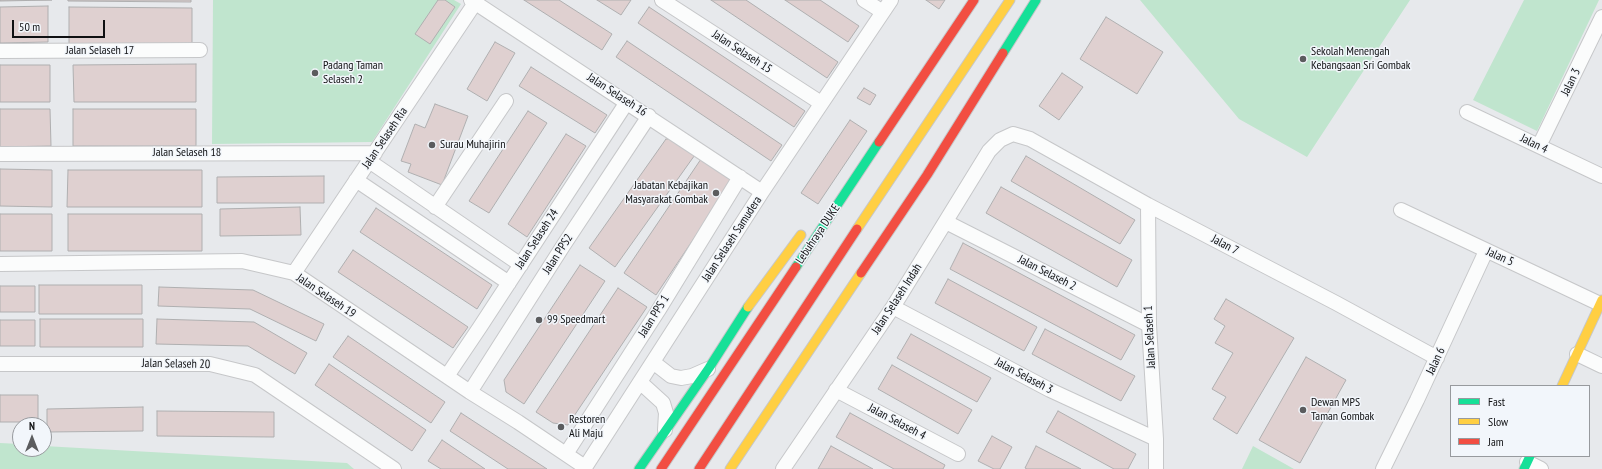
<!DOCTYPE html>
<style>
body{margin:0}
#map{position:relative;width:1602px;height:469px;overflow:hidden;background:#e7e9ec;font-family:"PT Sans Narrow",sans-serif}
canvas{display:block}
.legend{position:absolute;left:1450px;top:385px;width:140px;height:72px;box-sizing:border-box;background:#f2f6fb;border:1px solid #979a9e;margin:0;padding:5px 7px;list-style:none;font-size:12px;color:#0f1012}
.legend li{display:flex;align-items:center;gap:8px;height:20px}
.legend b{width:20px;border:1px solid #979a9e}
.north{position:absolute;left:12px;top:417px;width:40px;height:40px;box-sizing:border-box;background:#f2f6fb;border:1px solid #979a9e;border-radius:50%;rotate:0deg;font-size:11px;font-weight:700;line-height:16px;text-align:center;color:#0f1012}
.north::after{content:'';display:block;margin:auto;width:14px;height:18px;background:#5b5c5e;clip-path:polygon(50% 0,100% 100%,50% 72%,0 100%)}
.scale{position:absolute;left:12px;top:20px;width:93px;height:18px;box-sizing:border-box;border:2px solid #0f1012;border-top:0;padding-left:5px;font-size:12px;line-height:14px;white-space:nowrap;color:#0f1012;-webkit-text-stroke:3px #f2f6fb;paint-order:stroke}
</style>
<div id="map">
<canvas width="1602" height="469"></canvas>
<ul class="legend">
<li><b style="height:5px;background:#16e098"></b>Fast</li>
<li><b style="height:5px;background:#ffcf43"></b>Slow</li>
<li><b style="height:5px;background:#f24e42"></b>Jam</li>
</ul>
<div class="north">N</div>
<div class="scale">50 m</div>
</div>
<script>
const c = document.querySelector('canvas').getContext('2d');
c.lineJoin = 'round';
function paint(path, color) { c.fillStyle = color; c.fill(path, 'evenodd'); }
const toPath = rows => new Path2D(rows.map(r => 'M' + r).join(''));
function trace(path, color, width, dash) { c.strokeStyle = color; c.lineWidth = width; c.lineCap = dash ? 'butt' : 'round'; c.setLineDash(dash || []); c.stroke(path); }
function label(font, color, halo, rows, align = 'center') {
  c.font = font + ' "PT Sans Narrow",sans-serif'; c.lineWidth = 3; c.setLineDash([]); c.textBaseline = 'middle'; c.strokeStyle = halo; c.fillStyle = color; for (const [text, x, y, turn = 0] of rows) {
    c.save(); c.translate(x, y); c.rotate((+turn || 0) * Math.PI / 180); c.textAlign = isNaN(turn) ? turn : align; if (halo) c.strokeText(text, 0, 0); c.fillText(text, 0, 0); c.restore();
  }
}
const green = toPath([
 [213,0,454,0,461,4,372,142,212,144],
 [1140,0,1410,0,1307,157,1239,119],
 [1524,0,1599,0,1537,131,1473,100],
 [0,443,20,444,20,449,44,449,44,446,347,463,354,469,0,469],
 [1253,446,1294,469,1242,469]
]);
const building = toPath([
 [0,0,52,0,0,1,0,0],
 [68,0,191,0,191,2,68,1,68,0],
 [438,0,445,0,455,7,430,44,415,34,438,0],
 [524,0,559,0,612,34,602,50,524,0],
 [597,0,631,0,621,15,597,0],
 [711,0,746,0,838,62,827,78,711,0],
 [785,0,820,0,859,26,848,42,785,0],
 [926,0,945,0,939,9,926,0],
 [48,6,48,42,0,43,0,7,48,6],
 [69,7,192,8,192,46,69,45,69,7],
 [649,7,805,111,794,127,638,23,649,7],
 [1106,17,1163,52,1137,94,1080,59,1106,17],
 [627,41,782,145,771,161,616,57,627,41],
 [495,42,515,53,487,101,467,89,495,42],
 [196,64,196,102,74,102,73,65,196,64],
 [0,65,50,65,50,102,0,102,0,65],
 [531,67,607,115,595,133,519,86,531,67],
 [1062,73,1083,87,1059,120,1039,106,1062,73],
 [864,88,876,95,870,105,857,98,864,88],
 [435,104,468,116,442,185,408,172,411,164,401,161,415,124,425,128,435,104],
 [0,109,50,109,51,146,0,147,0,109],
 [73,109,196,109,196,146,73,146,73,109],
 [528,111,547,123,489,213,469,201,528,111],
 [850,120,867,131,818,204,801,193,850,120],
 [566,134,586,146,527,237,508,224,566,134],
 [666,139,678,139,697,152,615,267,589,248,666,139],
 [1026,156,1135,220,1120,244,1011,181,1026,156],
 [701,159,733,180,656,295,624,273,701,159],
 [0,169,52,170,52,207,0,206,0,169],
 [68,170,202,170,202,207,67,207,68,170],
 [324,176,324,203,217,203,217,177,324,176],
 [1001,187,1132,260,1117,287,986,213,1001,187],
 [300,207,301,235,220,236,220,209,300,207],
 [376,208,492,285,477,309,360,232,376,208],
 [0,214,52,214,52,251,0,251,0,214],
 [68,214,202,214,202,251,68,251,68,214],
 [963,243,1135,335,1121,360,950,269,963,243],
 [353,250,468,327,453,348,338,272,353,250],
 [580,265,605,281,524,404,506,392,504,380,580,265],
 [948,279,1037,327,1024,351,935,303,948,279],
 [39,285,142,285,142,314,39,314,39,285],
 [0,286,35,286,35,312,0,312,0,286],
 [159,287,253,290,324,324,316,341,250,309,158,306,159,287],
 [618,288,647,307,568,425,553,423,536,412,618,288],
 [1226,299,1294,338,1237,434,1213,419,1226,397,1212,389,1233,353,1215,343,1225,326,1214,319,1226,299],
 [40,319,143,319,143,347,40,347,40,319],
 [157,319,254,322,307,353,295,374,248,346,156,344,157,319],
 [0,320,35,320,35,346,0,346,0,320],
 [1045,329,1135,376,1121,401,1032,354,1045,329],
 [911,334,991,378,977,402,897,358,911,334],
 [348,336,445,402,431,423,333,357,348,336],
 [1306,357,1346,380,1300,463,1259,440,1306,357],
 [329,364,426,430,412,451,315,385,329,364],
 [892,365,972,410,958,434,878,389,892,365],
 [0,395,38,395,38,422,0,422,0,395],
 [143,407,143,431,47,432,47,409,143,407],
 [157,411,274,412,274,437,157,436,157,411],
 [1058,411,1136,454,1128,469,1114,469,1046,432,1058,411],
 [461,413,547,469,508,469,450,431,461,413],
 [850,413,945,465,943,469,894,469,836,437,850,413],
 [992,436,1012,447,1000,469,994,469,978,461,992,436],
 [442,440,485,469,441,469,428,461,442,440],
 [831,446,873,469,818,469,831,446],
 [1036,446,1081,469,1027,469,1025,468,1036,446]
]);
const street = toPath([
 [471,0,762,192],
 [662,0,821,103],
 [864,0,883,12],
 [0,51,200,50],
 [1467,112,1602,176],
 [1539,146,1602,17],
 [0,154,375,153],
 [369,161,521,265],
 [356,180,509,283],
 [1148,205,1149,325,1156,439,1156,469],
 [435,207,506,101],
 [1401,210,1600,304],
 [946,222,1149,325],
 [0,264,242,261,294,273,470,392,518,422,585,467],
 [294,273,475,3],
 [893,307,1050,390,1156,439],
 [1577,354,1602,366],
 [653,362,671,376,681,378,692,376,708,369],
 [0,364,210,364,255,375,394,469],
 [447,376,480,327,627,102],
 [641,383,663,403,666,413,665,430],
 [836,390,958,454],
 [470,392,563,246,649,116],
 [566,454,658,311,740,177],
 [1527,462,1541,469],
 [584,469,762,192,891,0],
 [783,469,893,307,989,151,1000,140,1013,134,1030,139,1148,205,1336,303,1437,358],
 [1383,469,1417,400,1486,251]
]);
const fast = toPath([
 [1003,53,1036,0],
 [796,267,879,142],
 [639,469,709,368,748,307],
 [1524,469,1530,456]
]);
const slow = toPath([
 [857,229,1010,0],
 [748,307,801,235],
 [1562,386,1602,300],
 [730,469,861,273]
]);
const jam = toPath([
 [879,142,974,0],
 [861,273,927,175,1003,53],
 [661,469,796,267],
 [699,469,857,229]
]);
const markers = [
 [1303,59,4,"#5b5c5e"],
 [315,73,4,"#5b5c5e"],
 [432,145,4,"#5b5c5e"],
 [716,193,4,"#5b5c5e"],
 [539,320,4,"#5b5c5e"],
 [1303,410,4,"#5b5c5e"],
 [561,427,4,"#5b5c5e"]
];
const streetNames = [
 ["Jalan Selaseh 17",100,51],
 ["Jalan Selaseh 15",742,52,33],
 ["Jalan 3",1571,82,-64],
 ["Jalan Selaseh 16",617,95,33],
 ["Jalan Selaseh Ria",385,138,-56],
 ["Jalan 4",1534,144,26],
 ["Jalan Selaseh 18",187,153],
 ["Lebuhraya DUKE",818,234,-56],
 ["Jalan Selaseh 24",537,239,-57],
 ["Jalan Selaseh Samudera",732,239,-57],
 ["Jalan 7",1225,245,28],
 ["Jalan PPS2",558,254,-57],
 ["Jalan 5",1500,257,24],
 ["Jalan Selaseh 2",1047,273,27],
 ["Jalan Selaseh 19",326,296,34],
 ["Jalan Selaseh Indah",897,299,-57],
 ["Jalan PPS 1",654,316,-58],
 ["Jalan Selaseh 1",1150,337,-93],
 ["Jalan 6",1436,361,-65],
 ["Jalan Selaseh 20",176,364,1],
 ["Jalan Selaseh 3",1024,376,28],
 ["Jalan Selaseh 4",897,422,28]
];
const poiNames = [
 ["Sekolah Menengah",1311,52],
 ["Kebangsaan Sri Gombak",1311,66],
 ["Padang Taman",323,66],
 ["Selaseh 2",323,80],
 ["Surau Muhajirin",440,145],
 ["Jabatan Kebajikan",708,186,"right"],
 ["Masyarakat Gombak",708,200,"right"],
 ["99 Speedmart",547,320],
 ["Dewan MPS",1311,403],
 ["Taman Gombak",1311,417],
 ["Restoren",569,420],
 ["Ali Maju",569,434]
];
paint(green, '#c0e5ce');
paint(building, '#dfd0d0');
trace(building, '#afafb0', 1);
trace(street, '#c6c7c9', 16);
trace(fast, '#c6c7c9', 11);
trace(slow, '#c6c7c9', 11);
trace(jam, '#c6c7c9', 11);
trace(street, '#fbfcfc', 14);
trace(fast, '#16e098', 9);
trace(slow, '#ffcf43', 9);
trace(jam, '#f24e42', 9);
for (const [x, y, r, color] of markers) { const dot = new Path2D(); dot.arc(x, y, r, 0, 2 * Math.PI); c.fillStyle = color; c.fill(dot); trace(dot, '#f2f6fb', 1.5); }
label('12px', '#0f1012', '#f2f6fb', streetNames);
label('12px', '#0f1012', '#f2f6fb', poiNames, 'left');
</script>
